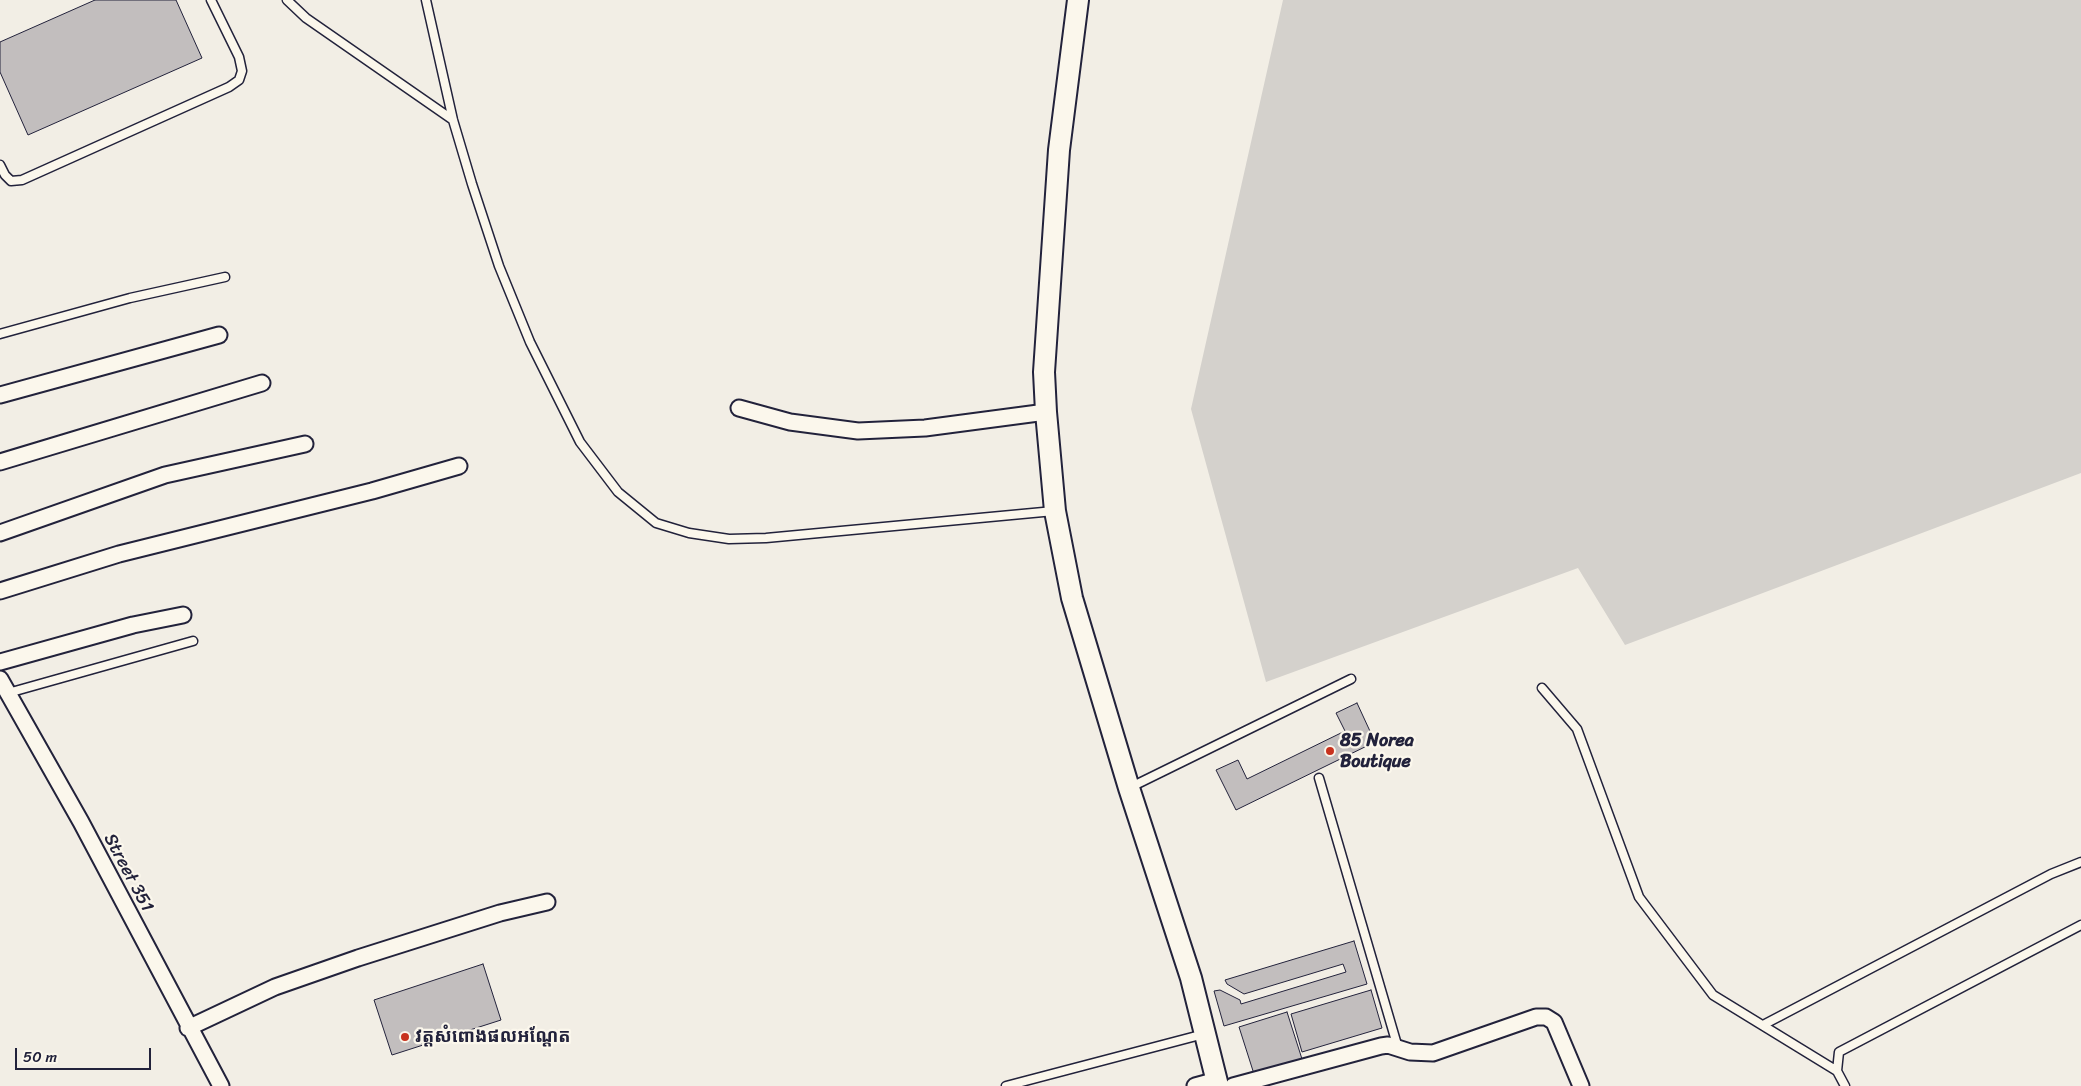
<!DOCTYPE html>
<meta charset="utf-8">
<style>
body{margin:0}
#map{position:relative;width:2081px;height:1086px;overflow:hidden;background:#f2eee5;font-family:Sriracha,sans-serif}
canvas{display:block}
.scale{position:absolute;left:15px;top:1048px;width:136px;height:22px;box-sizing:border-box;border:2px solid #22223b;border-top:0;padding-left:6px;font-size:15px;line-height:18px;white-space:nowrap;color:#22223b;-webkit-text-stroke:4px #fbf7ec;paint-order:stroke}
</style>
<div id="map">
<canvas width="2081" height="1086"></canvas>
<div class="scale">50 m</div>
</div>
<script>
const c = document.querySelector('canvas').getContext('2d');
c.lineJoin = 'round';
function paint(path, color) { c.fillStyle = color; c.fill(path, 'evenodd'); }
const toPath = rows => new Path2D(rows.map(r => 'M' + r).join(''));
function trace(path, color, width, dash) { c.strokeStyle = color; c.lineWidth = width; c.lineCap = dash ? 'butt' : 'round'; c.setLineDash(dash || []); c.stroke(path); }
function label(font, color, halo, rows, align = 'center') {
  c.font = font + ' Sriracha,"Noto Sans Khmer",sans-serif'; c.lineWidth = 4.5; c.setLineDash([]); c.textBaseline = 'middle'; c.strokeStyle = halo; c.fillStyle = color; for (const [text, x, y, turn = 0] of rows) {
    c.save(); c.translate(x, y); c.rotate((+turn || 0) * Math.PI / 180); c.textAlign = isNaN(turn) ? turn : align; if (halo) c.strokeText(text, 0, 0); c.fillText(text, 0, 0); c.restore();
  }
}
const green = toPath([
 [1283,0,2081,0,2081,473,1625,645,1578,568,1266,682,1191,409]
]);
const building = toPath([
 [95,0,176,0,202,58,28,135,0,72,0,42,95,0],
 [1357,703,1375,742,1236,810,1216,770,1238,760,1247,779,1345,731,1336,713,1357,703],
 [1354,941,1367,984,1224,1026,1214,991,1220,990,1240,1000,1241,1004,1346,972,1343,964,1244,994,1227,984,1225,980,1354,941],
 [483,964,501,1020,392,1055,374,1000,483,964],
 [1371,990,1382,1028,1302,1052,1291,1014,1371,990],
 [1287,1012,1302,1059,1254,1074,1239,1027,1287,1012]
]);
const service = toPath([
 [287,0,306,18,453,120],
 [426,0,453,120,472,184,499,266,530,342,580,442,618,492,656,523,689,533,729,539,766,538,1054,511],
 [0,165,5,175,11,181,22,180,229,87,239,80,242,71,239,57,211,0],
 [0,334,130,298,225,277],
 [1542,688,1577,729,1639,897,1713,995,1837,1071],
 [8,693,193,641],
 [1319,778,1398,1048],
 [1129,788,1351,679],
 [1763,1025,2051,874,2081,862],
 [1006,1086,1204,1034],
 [1845,1086,1837,1071,1839,1052,2081,925]
]);
const minor = toPath([
 [0,395,219,335],
 [739,408,790,422,858,431,925,428,1046,412],
 [0,462,262,383],
 [0,533,165,475,305,444],
 [0,591,119,554,372,491,459,466],
 [0,662,133,625,183,615],
 [0,679,81,822,221,1086],
 [188,1028,275,987,358,958,500,913,547,902],
 [1195,1086,1217,1080],
 [1233,1086,1381,1046,1388,1045,1410,1052,1433,1053,1536,1017,1546,1017,1554,1022,1581,1086]
]);
const tertiary = toPath([
 [1078,0,1059,150,1044,372,1046,412,1055,511,1072,598,1129,788,1191,978,1218,1086]
]);
const markers = [
 [1330,751,5,"#c8321e"],
 [405,1037,5,"#c8321e"]
];
const poiNames = [
 ["85 Norea",1340,741],
 ["Boutique",1340,762],
 ["វត្តសំពោងផលអណ្តែត",415,1037]
];
const streetNames = [
 ["Street 351",128,873,62]
];
paint(green, '#d4d1cc');
paint(building, '#c2bebe');
trace(building, '#22223b', 1);
trace(service, '#22223b', 11);
trace(minor, '#22223b', 19);
trace(tertiary, '#22223b', 24);
trace(service, '#fbf7ec', 8);
trace(minor, '#fbf7ec', 15);
trace(tertiary, '#fbf7ec', 20);
for (const [x, y, r, color] of markers) { const dot = new Path2D(); dot.arc(x, y, r, 0, 2 * Math.PI); c.fillStyle = color; c.fill(dot); trace(dot, '#fbf7ec', 2); }
label('bold 18px', '#22223b', '#fbf7ec', poiNames, 'left');
label('18px', '#22223b', '#fbf7ec', streetNames);
</script>
